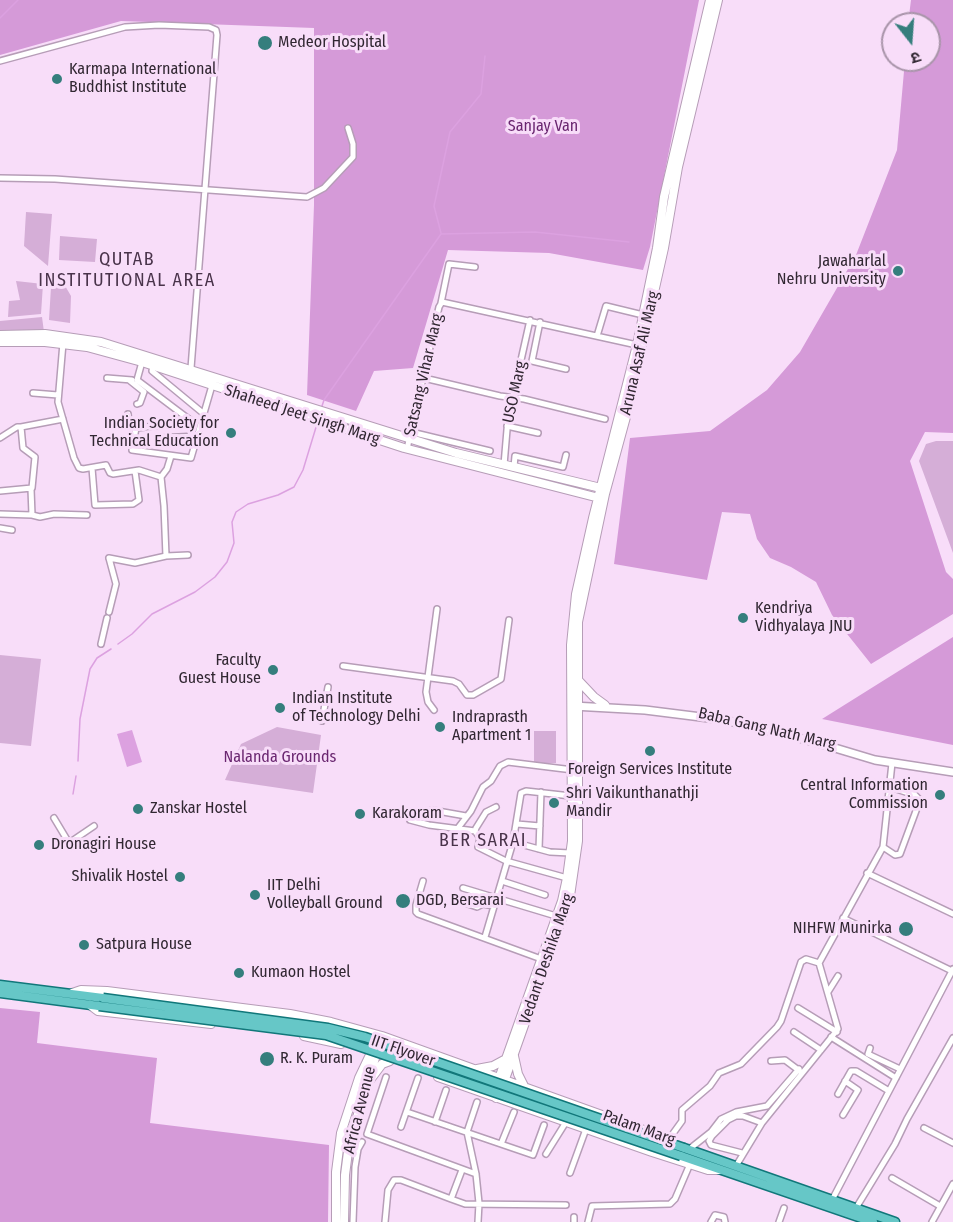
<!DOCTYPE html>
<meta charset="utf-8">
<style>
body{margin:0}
#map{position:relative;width:953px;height:1222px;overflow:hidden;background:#f8ddf9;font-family:"Fira Sans Condensed","Noto Sans Devanagari",sans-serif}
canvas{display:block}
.north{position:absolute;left:881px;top:12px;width:60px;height:60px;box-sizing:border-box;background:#f8ddf9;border:2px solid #a894a9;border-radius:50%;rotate:163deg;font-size:16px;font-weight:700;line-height:24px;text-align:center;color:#312732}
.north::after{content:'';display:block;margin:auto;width:21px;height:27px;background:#357e7d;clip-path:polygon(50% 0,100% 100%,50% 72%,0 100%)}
</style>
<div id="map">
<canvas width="953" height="1222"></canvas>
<div class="north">उ</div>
</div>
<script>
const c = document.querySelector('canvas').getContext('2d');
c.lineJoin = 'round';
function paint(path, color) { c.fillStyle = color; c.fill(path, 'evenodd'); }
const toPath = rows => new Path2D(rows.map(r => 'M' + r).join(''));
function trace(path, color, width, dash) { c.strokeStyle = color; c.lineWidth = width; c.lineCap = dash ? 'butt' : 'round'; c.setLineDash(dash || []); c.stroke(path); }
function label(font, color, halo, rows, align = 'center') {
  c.font = font + ' "Fira Sans Condensed",sans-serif'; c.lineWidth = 6; c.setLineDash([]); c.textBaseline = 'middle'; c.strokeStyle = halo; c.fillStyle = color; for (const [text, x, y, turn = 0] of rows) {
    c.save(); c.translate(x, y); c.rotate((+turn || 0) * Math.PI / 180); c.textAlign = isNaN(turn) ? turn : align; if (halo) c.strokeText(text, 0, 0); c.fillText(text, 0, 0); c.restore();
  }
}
const green = toPath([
 [26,212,52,214,48,266,24,246],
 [60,236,97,239,95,262,59,260],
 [16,281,43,284,41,314,8,317,9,301,20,300],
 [54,284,64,284,71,296,70,323,49,320,51,287,54,287],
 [42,317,44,332,0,330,0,321],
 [936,441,953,441,953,553,919,461,926,444],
 [0,655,41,659,31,746,0,743],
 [277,727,321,735,313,793,225,780,241,744],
 [534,731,556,731,556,763,534,763]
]);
const forest = toPath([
 [0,0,699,0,650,247,643,270,549,253,448,250,413,368,374,371,356,411,307,395,314,205,314,28,121,21,0,55],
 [911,0,953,0,953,433,925,432,910,461,946,572,953,579,953,614,871,664,832,615,816,582,791,567,770,558,757,539,750,514,722,512,707,580,614,564,630,438,710,431,767,390,800,352,856,255,897,150,905,60,929,60,929,24,908,24],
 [953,637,953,745,822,719],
 [0,1008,40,1012,37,1043,157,1058,150,1123,329,1145,328,1222,0,1222]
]);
const water = toPath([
 [132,730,142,762,127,767,117,734]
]);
const stream = toPath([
 [0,18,18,0],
 [441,233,434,206,450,132,481,94,485,56],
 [321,409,324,400,441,234,535,232,629,242],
 [118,644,132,634,152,614,195,592,215,577,227,562,234,543,232,522,236,512,248,504,278,495,294,487,303,470,317,424],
 [78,761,80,719,90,669,97,658,111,649],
 [73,794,76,776]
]);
const minor = toPath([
 [0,61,125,27,159,25,209,27,216,30,217,35,191,368,189,373],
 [0,178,55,179,307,197,324,188,353,157,353,144,348,128],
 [441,303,449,264,475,267],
 [540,322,532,361,566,369],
 [597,336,606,306,643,315],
 [63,343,58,402,74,458,79,468,83,469,106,465,110,473,113,474,139,470,161,477,167,469,171,456],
 [142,362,137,380,194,423],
 [153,366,152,371,204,414],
 [107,378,132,380],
 [424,378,500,396,524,399,605,419],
 [129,380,144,392,140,403,137,404],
 [33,393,58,395],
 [128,414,129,424,135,429],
 [193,422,136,428,132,450,191,458,213,382],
 [507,426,538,433],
 [21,427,63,419],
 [411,432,490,451],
 [0,438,17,427,21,427,23,448,35,457,32,488,0,491],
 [159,438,198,436],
 [407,449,439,307,442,302,637,345],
 [504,465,508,418,530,320],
 [514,467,515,456,563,467,566,455],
 [92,468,95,505,133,504,139,500,135,471],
 [161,477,164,506,166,556],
 [31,489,32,515],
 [0,514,32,515,40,517,54,514,87,515],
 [0,528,12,530],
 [109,558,135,563,166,556,188,555],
 [109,558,116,584,109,612],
 [101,644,107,618],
 [343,666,453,681,459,684,467,695,473,695,501,679,509,620],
 [434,710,428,702,426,692,437,609],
 [322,721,328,687],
 [496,807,486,812,476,828,475,831,480,838,478,847,506,861,567,878],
 [432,810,466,816],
 [54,818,69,843,94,826],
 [410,820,429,825,475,831],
 [517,824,540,826],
 [458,828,471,811,483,787,491,781,500,766,508,762,573,770],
 [513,842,550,852,570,853],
 [883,847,895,855,900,854,920,800,915,795,890,787],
 [539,849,541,792],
 [867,873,953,914],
 [423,881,416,905,416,912,418,914,544,960],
 [502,881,545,895],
 [463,888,556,916],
 [465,903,477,907,483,904,494,906],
 [843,918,952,971],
 [485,937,513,842,521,793,526,791,571,796],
 [828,992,838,976],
 [798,1008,837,1032],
 [794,1032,821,1050],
 [831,1037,896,1078],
 [870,1048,868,1054,900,1069],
 [771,1061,785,1060,801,1072],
 [386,1077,367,1134,476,1174],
 [838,1094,851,1071,856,1071,889,1091],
 [477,1102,467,1132,476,1174,479,1203,478,1222],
 [407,1112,533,1155,544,1125],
 [843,1115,858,1090,845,1081],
 [435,1122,446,1090],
 [401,1127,418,1078],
 [924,1128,953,1143],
 [669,1139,682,1121,682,1110,710,1086,719,1073,741,1064,777,1027,781,1021,801,962,806,959,819,963],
 [501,1144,514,1112],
 [692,1147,711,1132,721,1119,736,1112,767,1106,799,1069],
 [742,1153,711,1145,709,1141,712,1136,728,1120,736,1116,743,1116,762,1123],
 [546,1154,566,1122],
 [736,1166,762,1123,838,1029,819,963,883,847,892,763],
 [570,1173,586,1129],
 [892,1178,940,1206],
 [451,1199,465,1204,566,1205],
 [832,1200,953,969],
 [856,1208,895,1144,907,1119,953,1038],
 [353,1222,355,1167,358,1149,362,1142],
 [385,1222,388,1190,394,1180,401,1180,451,1199,462,1170],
 [574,1222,574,1217],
 [588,1222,592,1206,670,1204,675,1199,690,1164],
 [711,1222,715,1215,724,1217,725,1222],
 [779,1222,784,1208],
 [932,1222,953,1184]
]);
const tertiary = toPath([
 [573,706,645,710,725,720,815,742,875,760,953,772]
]);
const secondary = toPath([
 [0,335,45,334,101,342,456,453,605,489],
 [0,342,45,342,87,347,142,362,404,448,603,499],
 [577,679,594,697,605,705],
 [72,993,81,990,107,991,290,1014,331,1022,382,1036,652,1133],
 [90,1005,98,1011,211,1024],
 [304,1036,341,1044],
 [514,1056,518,1074,524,1086],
 [477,1069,493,1066,506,1059],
 [438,1077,652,1152,708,1170,719,1170],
 [370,1080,382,1064,390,1061],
 [496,1087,562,901,567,878,572,841,571,645,576,594,593,518,637,345,657,248,664,197,710,0],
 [496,1098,505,1079,570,896,578,841,578,622,605,494,626,417,664,248,678,167,718,0],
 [336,1222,336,1172,341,1133,359,1078,379,1036],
 [344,1222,345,1175,349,1144,378,1048]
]);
const primary = toPath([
 [0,985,103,998],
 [0,993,99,1006],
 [684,1148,895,1222],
 [681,1156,873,1222]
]);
const primaryBridge = toPath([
 [103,998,328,1028,365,1037,684,1148],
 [99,1006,326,1035,681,1156]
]);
const markers = [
 [265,43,8,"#357e7d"],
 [57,79,6,"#357e7d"],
 [898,271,6,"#357e7d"],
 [231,433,6,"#357e7d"],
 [743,618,6,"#357e7d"],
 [273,670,6,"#357e7d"],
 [280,708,6,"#357e7d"],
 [440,727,6,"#357e7d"],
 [650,751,6,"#357e7d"],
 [940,795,6,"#357e7d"],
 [554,803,6,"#357e7d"],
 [138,809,6,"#357e7d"],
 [360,814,6,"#357e7d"],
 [39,845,6,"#357e7d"],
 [180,877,6,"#357e7d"],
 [255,895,6,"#357e7d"],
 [403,901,8,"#357e7d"],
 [906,929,8,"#357e7d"],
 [84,945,6,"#357e7d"],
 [239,973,6,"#357e7d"],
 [267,1059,8,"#357e7d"]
];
const poiNames = [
 ["Medeor Hospital",278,43],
 ["Karmapa International",69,70],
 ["Buddhist Institute",69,88],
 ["Jawaharlal",886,262,"right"],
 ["Nehru University",886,280,"right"],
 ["Indian Society for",219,424,"right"],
 ["Technical Education",219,442,"right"],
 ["Kendriya",755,609],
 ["Vidhyalaya JNU",755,627],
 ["Faculty",261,661,"right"],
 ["Guest House",261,679,"right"],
 ["Indian Institute",292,699],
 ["of Technology Delhi",292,717],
 ["Indraprasth",452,718],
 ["Apartment 1",452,736],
 ["Foreign Services Institute",650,770,"center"],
 ["Central Information",928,786,"right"],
 ["Commission",928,804,"right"],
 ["Shri Vaikunthanathji",566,794],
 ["Mandir",566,812],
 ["Zanskar Hostel",150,809],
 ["Karakoram",372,814],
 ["Dronagiri House",51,845],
 ["Shivalik Hostel",168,877,"right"],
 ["IIT Delhi",267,886],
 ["Volleyball Ground",267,904],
 ["DGD, Bersarai",416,901],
 ["NIHFW Munirka",892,929,"right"],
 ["Satpura House",96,945],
 ["Kumaon Hostel",251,973],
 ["R. K. Puram",280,1059]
];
const parkNames = [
 ["Sanjay Van",543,127],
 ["Nalanda Grounds",280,758]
];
const streetNames = [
 ["Aruna Asaf Ali Marg",640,353,-77],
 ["Satsang Vihar Marg",424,375,-77],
 ["USO Marg",515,392,-78],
 ["Shaheed Jeet Singh Marg",302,415,18],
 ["Baba Gang Nath Marg",767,729,13],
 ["Vedant Deshika Marg",547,959,-71],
 ["IIT Flyover",403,1051,19],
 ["Africa Avenue",360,1110,-76],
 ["Palam Marg",639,1128,20]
];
const neighbourhoodNames = [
 ["QUTAB",127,260],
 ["INSTITUTIONAL AREA",127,281],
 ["BER SARAI",483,841]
];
paint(green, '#d5aed7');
paint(forest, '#d59ad8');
paint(water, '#dca1e0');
trace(stream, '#dca1e0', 1.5);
trace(minor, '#b69db7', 8);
trace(tertiary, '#b69db7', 10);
trace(secondary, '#b69db7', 10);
trace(primary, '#11777a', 11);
trace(minor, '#fff', 5);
trace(tertiary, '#fff', 7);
trace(secondary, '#fff', 8);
trace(primary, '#66c7c7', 8);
trace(primaryBridge, '#11777a', 11, []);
trace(primaryBridge, '#66c7c7', 8);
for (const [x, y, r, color] of markers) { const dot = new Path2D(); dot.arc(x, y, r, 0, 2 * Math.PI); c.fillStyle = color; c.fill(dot); trace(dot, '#f8ddf9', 2); }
label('16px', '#312732', '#f8ddf9', poiNames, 'left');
label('16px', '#6a2670', '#f8ddf9', parkNames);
label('16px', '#312732', '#f8ddf9', streetNames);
c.letterSpacing = '1.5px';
label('18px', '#49334a', '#f8ddf9', neighbourhoodNames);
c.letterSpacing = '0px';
</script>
